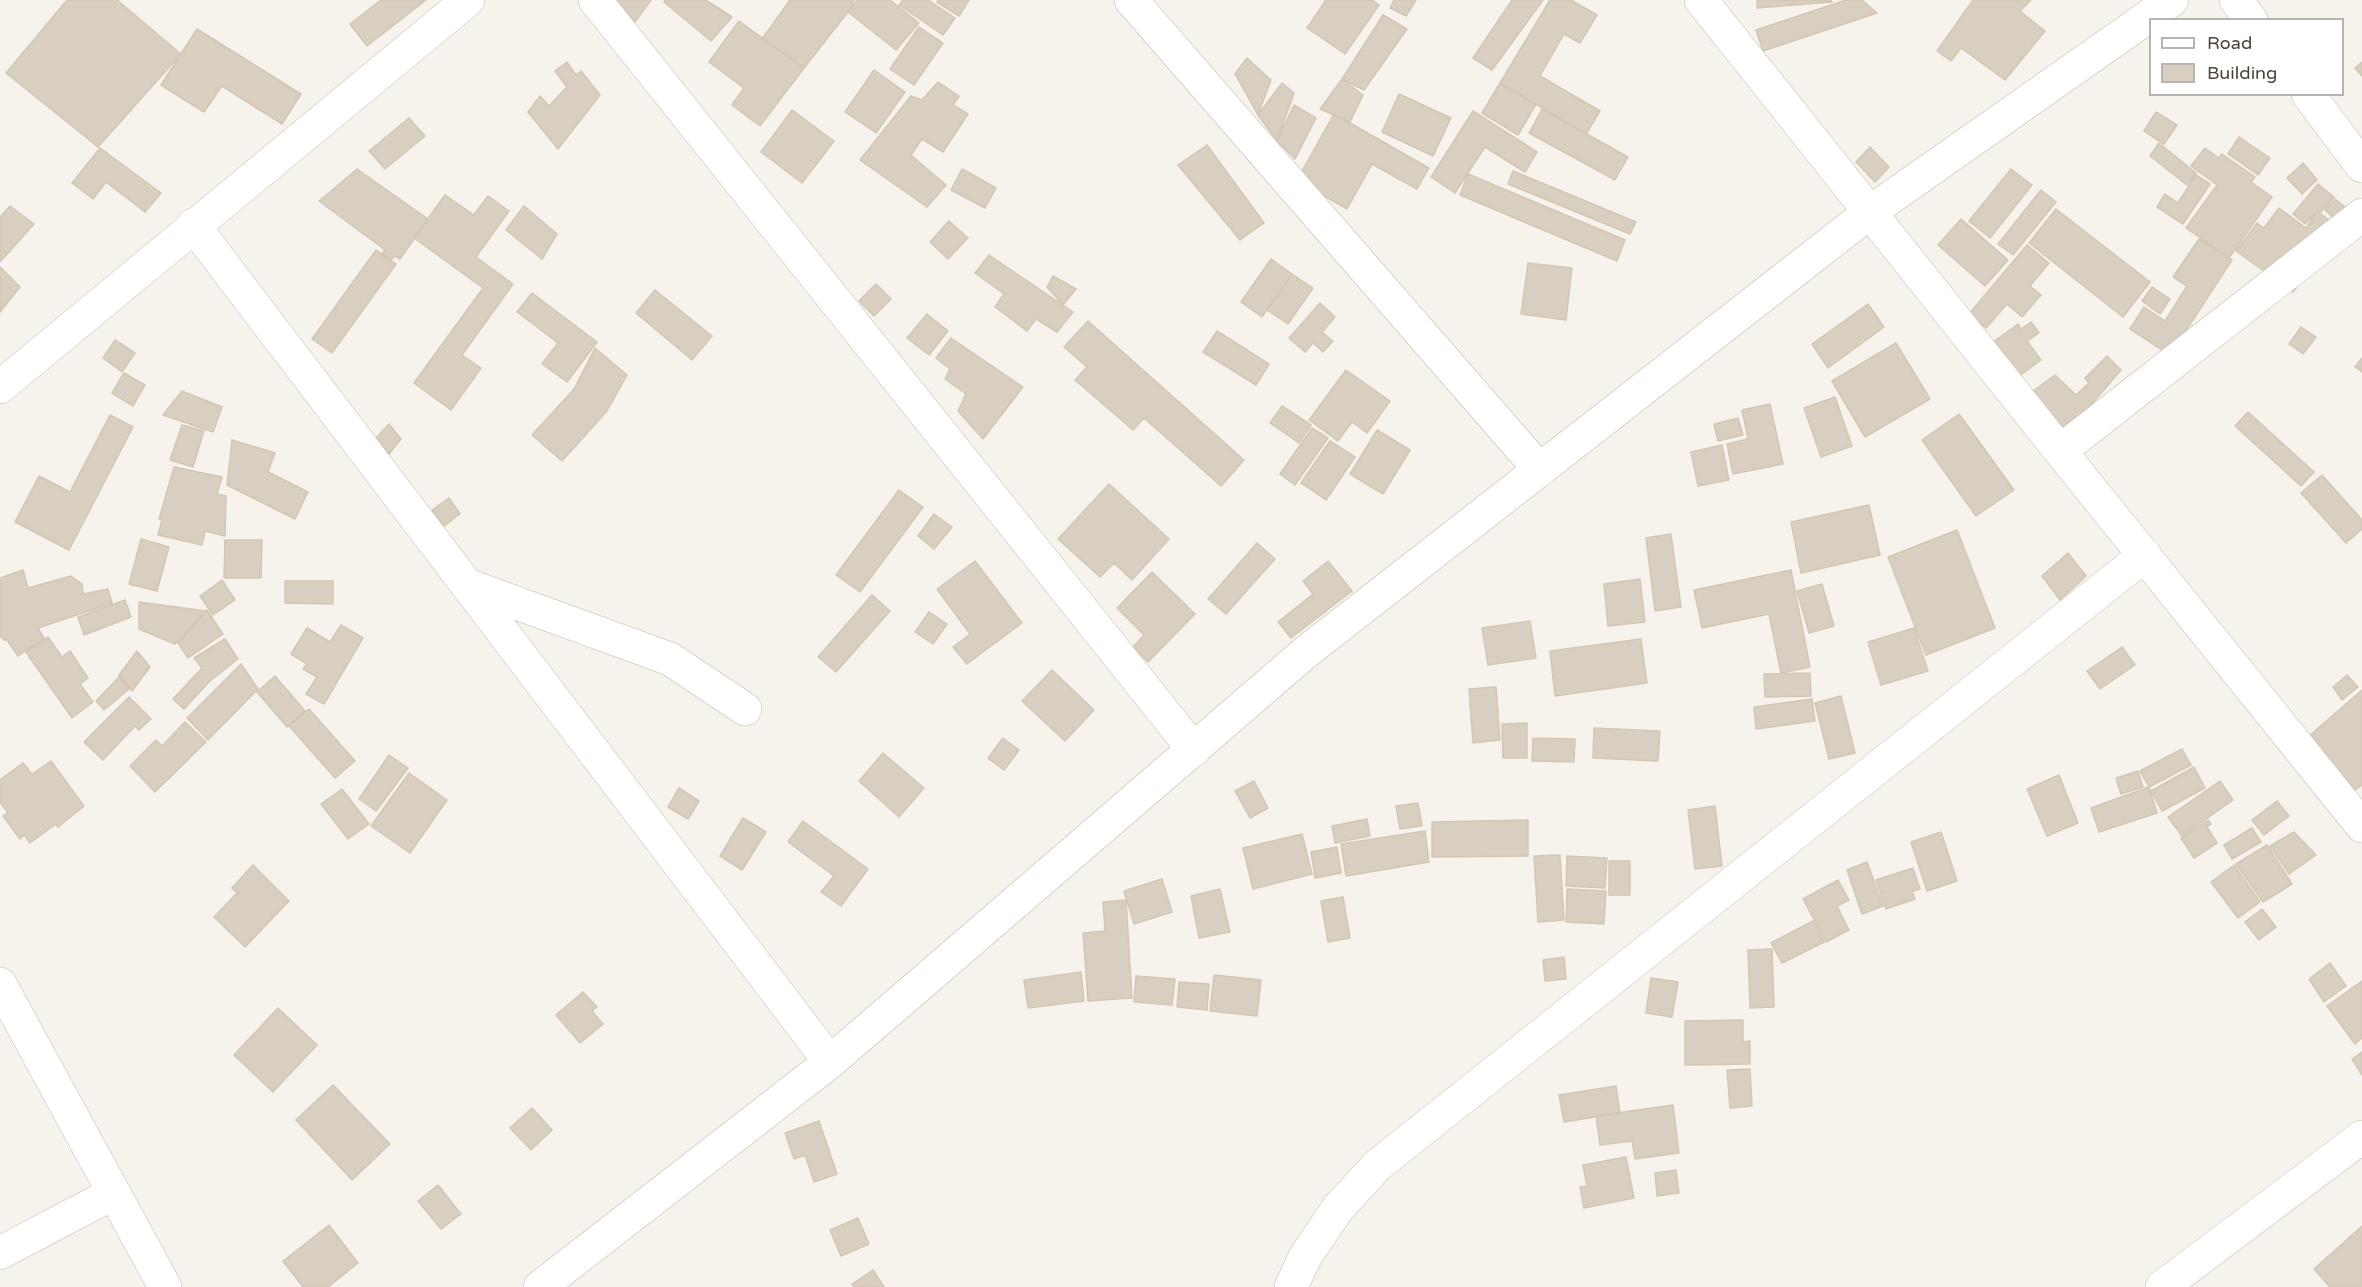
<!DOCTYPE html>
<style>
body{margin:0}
#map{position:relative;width:2362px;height:1287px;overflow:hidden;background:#f6f3ec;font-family:"Varela Round",sans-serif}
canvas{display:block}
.legend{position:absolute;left:2149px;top:18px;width:195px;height:78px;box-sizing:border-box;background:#fff;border:2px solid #b7b4b0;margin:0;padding:8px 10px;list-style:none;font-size:18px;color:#4b4439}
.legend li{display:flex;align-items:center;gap:12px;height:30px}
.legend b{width:30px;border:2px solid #b7b4b0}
</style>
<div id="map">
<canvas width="2362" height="1287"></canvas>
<ul class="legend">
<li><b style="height:8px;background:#fff"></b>Road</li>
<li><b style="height:16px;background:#d8cfc1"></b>Building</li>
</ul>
</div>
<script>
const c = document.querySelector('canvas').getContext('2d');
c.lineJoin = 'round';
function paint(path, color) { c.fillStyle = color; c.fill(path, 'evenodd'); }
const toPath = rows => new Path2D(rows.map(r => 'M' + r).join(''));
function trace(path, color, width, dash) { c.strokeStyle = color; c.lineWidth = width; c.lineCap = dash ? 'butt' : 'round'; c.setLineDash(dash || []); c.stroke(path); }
const building = toPath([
 [67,0,117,0,181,54,98,147,6,73,67,0],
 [381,0,426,0,367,46,350,24,381,0],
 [615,0,651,0,635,22,615,0],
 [665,0,706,0,732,17,711,41,664,2,665,0],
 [790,0,854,0,848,12,804,68,762,39,790,0],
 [857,0,890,0,919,23,896,50,848,12,857,0],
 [903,0,928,0,955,18,943,35,899,5,903,0],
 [938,0,969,0,959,16,937,2,938,0],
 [1326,0,1372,0,1379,5,1345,54,1307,28,1326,0],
 [1394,0,1416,0,1406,16,1390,8,1394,0],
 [1512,0,1543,0,1492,70,1473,58,1512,0],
 [1550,0,1571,0,1597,15,1580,43,1564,34,1540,76,1600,111,1586,134,1500,83,1550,0],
 [1757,0,1831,0,1832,2,1757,8,1757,0],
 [1846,0,1862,0,1877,13,1763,51,1756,30,1846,0],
 [1973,0,2031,0,2020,11,2045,31,2005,80,1961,48,1951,61,1937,51,1973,0],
 [1383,15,1407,29,1364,90,1342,79,1383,15],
 [739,21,804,68,760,126,732,105,744,88,709,62,739,21],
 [919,27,943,43,914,85,890,69,919,27],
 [197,29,301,94,282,124,222,86,204,112,161,85,197,29],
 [1247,58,1271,80,1258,115,1235,74,1247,58],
 [567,62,576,75,581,71,600,95,558,149,528,112,540,96,549,106,567,87,555,71,567,62],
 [2362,62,2362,76,2355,68,2362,62],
 [874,70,905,92,876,133,845,112,874,70],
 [1342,79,1363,95,1350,122,1320,109,1342,79],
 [938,82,959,96,953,105,968,114,943,152,922,139,911,155,946,185,927,207,860,160,911,96,922,100,938,82],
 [1282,83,1294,93,1277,141,1258,115,1282,83],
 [1500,83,1536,104,1518,135,1482,113,1500,83],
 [1399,94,1451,118,1433,156,1382,132,1399,94],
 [1294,105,1316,118,1295,159,1277,141,1294,105],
 [1542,109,1628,157,1615,180,1529,133,1542,109],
 [792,110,834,141,802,183,761,152,792,110],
 [1473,111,1537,152,1525,172,1485,147,1455,193,1431,177,1473,111],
 [2156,112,2177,125,2164,144,2144,131,2156,112],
 [1334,114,1429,168,1417,189,1372,164,1347,209,1297,180,1334,114],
 [409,118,425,136,385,169,369,151,409,118],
 [2239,137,2270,158,2258,175,2228,154,2239,137],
 [2159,143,2196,173,2187,185,2150,156,2159,143],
 [1207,145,1264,223,1240,240,1178,165,1207,145],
 [1870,147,1889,167,1875,182,1856,162,1870,147],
 [100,148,161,193,145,212,106,182,93,199,72,183,100,148],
 [2205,148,2219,158,2222,154,2255,177,2251,182,2272,197,2229,258,2186,228,2217,185,2191,166,2205,148],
 [2303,163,2317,180,2302,194,2287,178,2303,163],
 [357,169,428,219,400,259,395,256,390,261,381,255,385,250,319,201,357,169],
 [962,169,996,188,985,208,951,190,962,169],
 [2011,169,2032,185,1990,238,1969,221,2011,169],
 [1513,171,1636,222,1630,234,1508,184,1513,171],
 [1468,174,1625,240,1617,261,1460,195,1468,174],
 [2196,175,2210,184,2183,224,2157,207,2165,194,2178,203,2196,175],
 [2318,184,2334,197,2321,212,2318,210,2305,224,2293,214,2318,184],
 [2041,190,2056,202,2013,255,1998,244,2041,190],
 [445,195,474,215,488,196,509,211,476,257,513,284,462,355,481,368,451,410,414,383,483,288,414,238,445,195],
 [2335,199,2353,213,2342,226,2325,210,2335,199],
 [10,206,34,224,0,262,0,217,10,206],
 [524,206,557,234,542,259,506,230,524,206],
 [2279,208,2306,228,2317,211,2340,228,2293,292,2236,251,2257,223,2264,228,2279,208],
 [2056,209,2150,282,2123,317,2029,243,2056,209],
 [1961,219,2008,260,1985,286,1938,245,1961,219],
 [949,221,968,238,948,259,930,242,949,221],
 [2199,239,2232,260,2170,355,2130,329,2144,307,2165,321,2187,286,2173,277,2199,239],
 [2027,245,2049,263,2030,286,2041,295,2022,317,2007,304,1986,328,1969,314,2027,245],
 [376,250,396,264,332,353,312,339,376,250],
 [989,255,1073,312,1057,332,1036,319,1027,331,995,307,1004,294,975,273,989,255],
 [1271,259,1292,274,1262,317,1241,302,1271,259],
 [1528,263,1572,268,1566,320,1521,314,1528,263],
 [0,267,20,287,0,312,0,267],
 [1292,274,1313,288,1288,324,1267,310,1292,274],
 [1053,276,1076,289,1063,305,1047,287,1053,276],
 [876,284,891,299,874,316,859,301,876,284],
 [2152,287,2170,299,2160,314,2142,301,2152,287],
 [655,290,712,336,692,360,636,313,655,290],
 [532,293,597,342,567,382,542,364,558,343,517,312,532,293],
 [1320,303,1335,317,1322,332,1333,341,1323,352,1313,343,1305,352,1289,338,1320,303],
 [1868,304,1884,327,1828,368,1812,344,1868,304],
 [927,314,948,331,929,355,907,338,927,314],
 [1088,321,1244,460,1221,486,1144,418,1133,430,1075,380,1087,367,1064,347,1088,321],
 [2031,322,2039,333,2027,341,2041,360,2018,377,1993,342,2018,324,2021,329,2031,322],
 [2301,327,2316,337,2303,354,2289,344,2301,327],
 [1217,331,1269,364,1256,385,1203,352,1217,331],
 [951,338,1023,387,983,439,958,411,966,394,945,379,950,369,936,358,951,338],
 [115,340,135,353,122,372,103,358,115,340],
 [1896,343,1930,399,1865,437,1832,381,1896,343],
 [595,348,627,375,607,411,562,461,532,435,574,389,595,348],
 [2107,356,2121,370,2066,434,2033,391,2055,375,2076,395,2089,383,2085,378,2107,356],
 [2362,358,2362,372,2355,367,2362,358],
 [1346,370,1390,401,1367,433,1352,422,1338,441,1309,420,1346,370],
 [124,373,145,385,133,406,112,393,124,373],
 [182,391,222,407,213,432,163,415,182,391],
 [1835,397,1852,446,1821,457,1804,408,1835,397],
 [1770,404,1783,464,1733,474,1727,444,1748,439,1742,410,1770,404],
 [1282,406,1311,425,1299,443,1270,423,1282,406],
 [2248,412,2314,472,2301,486,2235,426,2248,412],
 [1959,414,2014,490,1976,516,1922,440,1959,414],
 [110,415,133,427,69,550,15,522,39,476,70,492,110,415],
 [1738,418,1743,435,1718,441,1714,424,1738,418],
 [389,424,401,439,389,454,376,438,389,424],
 [182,425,204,431,193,467,170,460,182,425],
 [1312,428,1328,438,1295,485,1280,474,1312,428],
 [1377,430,1410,450,1383,494,1350,474,1377,430],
 [232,440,275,453,268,472,308,492,295,519,227,485,232,440],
 [1330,441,1355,457,1326,500,1301,483,1330,441],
 [1722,445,1729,480,1698,486,1691,452,1722,445],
 [174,467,222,477,217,494,226,496,225,536,205,531,202,545,158,535,162,520,159,519,174,467],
 [2322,475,2362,520,2362,529,2346,543,2301,493,2322,475],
 [1109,484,1169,539,1132,580,1114,563,1100,577,1058,539,1109,484],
 [899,490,923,507,860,592,836,575,899,490],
 [449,498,460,514,444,526,432,510,449,498],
 [1869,505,1880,555,1801,573,1791,522,1869,505],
 [934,514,952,527,934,549,918,536,934,514],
 [1957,530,1995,628,1926,655,1888,557,1957,530],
 [1671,534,1681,607,1655,611,1646,538,1671,534],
 [141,539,169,547,157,591,129,584,141,539],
 [225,540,262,540,261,578,224,578,225,540],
 [1257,543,1275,559,1226,614,1208,599,1257,543],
 [2068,553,2086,576,2060,600,2042,576,2068,553],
 [975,561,1022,623,967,664,953,647,970,634,937,589,975,561],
 [1328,561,1352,591,1291,638,1278,622,1313,594,1303,581,1328,561],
 [23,570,28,588,71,576,82,584,83,594,108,589,112,603,38,628,44,638,18,656,7,640,4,640,0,636,0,578,23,570],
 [1791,570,1810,667,1781,673,1769,614,1702,628,1694,590,1791,570],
 [1152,572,1195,614,1148,662,1133,647,1144,635,1117,608,1152,572],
 [1640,579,1645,622,1608,626,1604,584,1640,579],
 [222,580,235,600,213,615,200,596,222,580],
 [285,581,333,581,333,604,285,603,285,581],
 [1822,584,1834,626,1809,633,1797,591,1822,584],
 [872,595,890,611,836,672,818,657,872,595],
 [125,600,131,617,84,635,78,617,125,600],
 [139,602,206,611,175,644,139,629,139,602],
 [207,610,223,634,188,658,178,643,207,610],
 [929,612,947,624,933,644,915,632,929,612],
 [1530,621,1536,658,1488,665,1482,628,1530,621],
 [341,625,363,638,324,704,306,694,317,677,303,669,307,664,291,654,307,628,330,642,341,625],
 [1914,628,1928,671,1881,685,1868,642,1914,628],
 [48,637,62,657,70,651,88,678,80,684,93,702,72,718,26,652,48,637],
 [225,639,238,659,210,681,184,709,173,699,202,668,194,658,225,639],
 [1641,639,1647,683,1555,696,1550,651,1641,639],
 [2122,647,2135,665,2100,689,2087,671,2122,647],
 [137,651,150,667,132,691,119,675,137,651],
 [241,664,258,689,208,740,187,718,241,664],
 [1052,670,1094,710,1065,741,1022,701,1052,670],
 [1810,673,1811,696,1765,697,1764,674,1810,673],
 [2347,675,2358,687,2342,700,2333,687,2347,675],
 [275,676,305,711,287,727,257,692,275,676],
 [119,677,129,689,104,710,96,701,119,677],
 [1496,687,1500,740,1473,743,1469,689,1496,687],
 [2362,690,2362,785,2355,790,2308,737,2362,690],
 [1841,696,1855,753,1829,759,1815,703,1841,696],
 [129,697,151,719,139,730,135,726,103,760,84,742,129,697],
 [1812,699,1815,721,1756,729,1754,707,1812,699],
 [309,709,355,761,335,778,289,726,309,709],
 [185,722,206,742,155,792,130,766,156,740,162,746,185,722],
 [1527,723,1527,758,1503,758,1502,724,1527,723],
 [1594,728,1660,731,1658,761,1593,758,1594,728],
 [1003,738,1019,750,1004,770,988,758,1003,738],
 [1533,738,1575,739,1574,762,1532,761,1533,738],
 [2182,749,2191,765,2149,787,2140,771,2182,749],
 [883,753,924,788,899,817,859,781,883,753],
 [389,755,408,768,376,811,359,799,389,755],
 [51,761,84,806,58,827,56,824,30,843,24,835,20,839,3,816,8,813,0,802,0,780,23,763,32,774,51,761],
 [2194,767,2205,788,2162,811,2151,791,2194,767],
 [2138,771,2143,787,2121,794,2116,778,2138,771],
 [409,773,447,800,410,853,371,826,409,773],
 [2059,775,2078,823,2047,836,2027,789,2059,775],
 [1254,781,1268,808,1250,818,1235,791,1254,781],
 [2220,781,2233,800,2182,836,2168,817,2220,781],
 [2149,787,2157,813,2099,832,2091,808,2149,787],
 [679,788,699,801,688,819,668,807,679,788],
 [342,789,369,824,348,839,321,804,342,789],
 [2277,801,2289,816,2264,835,2252,820,2277,801],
 [1418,803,1422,826,1400,829,1396,806,1418,803],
 [1715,806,1722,866,1695,869,1688,810,1715,806],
 [743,818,766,832,742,870,720,856,743,818],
 [1367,819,1370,836,1335,843,1332,826,1367,819],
 [1528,820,1528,856,1432,857,1432,822,1528,820],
 [2208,820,2211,824,2207,827,2217,843,2194,858,2181,838,2208,820],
 [803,821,868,869,841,906,821,892,834,876,788,842,803,821],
 [2252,828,2261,842,2232,859,2224,845,2252,828],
 [1425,831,1429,862,1346,876,1341,844,1425,831],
 [1941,832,1957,881,1927,891,1911,842,1941,832],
 [2294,832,2316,855,2289,874,2270,846,2294,832],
 [1302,834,1312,874,1253,889,1243,848,1302,834],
 [2267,845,2292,884,2263,902,2236,864,2267,845],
 [1337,847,1341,873,1315,878,1311,852,1337,847],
 [1560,855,1564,920,1538,922,1534,856,1560,855],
 [1567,856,1607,858,1605,888,1566,886,1567,856],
 [1609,861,1630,861,1630,895,1609,895,1609,861],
 [1867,862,1883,906,1862,914,1847,870,1867,862],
 [253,865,289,901,245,947,214,917,237,893,232,888,253,865],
 [2234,865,2260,902,2238,918,2211,882,2234,865],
 [1913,868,1920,889,1912,891,1915,899,1886,909,1876,880,1913,868],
 [1162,879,1172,912,1134,924,1124,891,1162,879],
 [1838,880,1849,900,1837,906,1849,930,1826,942,1803,899,1838,880],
 [1220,889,1230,932,1199,938,1191,896,1220,889],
 [1567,889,1606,891,1604,924,1566,922,1567,889],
 [1343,897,1350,938,1328,942,1321,901,1343,897],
 [1126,900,1132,998,1088,1001,1083,933,1105,931,1103,902,1126,900],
 [2262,909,2276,927,2259,940,2245,922,2262,909],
 [1813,921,1824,942,1782,963,1771,943,1813,921],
 [1772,949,1774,1007,1750,1008,1748,950,1772,949],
 [1564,957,1566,979,1545,981,1543,960,1564,957],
 [2330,963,2346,986,2324,1002,2309,979,2330,963],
 [1081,972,1084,1001,1028,1008,1024,980,1081,972],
 [1214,975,1261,980,1257,1016,1210,1011,1214,975],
 [1136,976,1175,979,1172,1005,1134,1002,1136,976],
 [1651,978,1678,982,1672,1017,1646,1013,1651,978],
 [2362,981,2362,1038,2355,1044,2327,1006,2362,981],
 [1179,982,1209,984,1207,1010,1177,1007,1179,982],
 [583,992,597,1007,592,1011,603,1024,580,1043,556,1015,583,992],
 [278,1008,317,1045,273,1092,234,1055,278,1008],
 [1743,1020,1743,1042,1750,1041,1750,1064,1685,1065,1685,1021,1743,1020],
 [2362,1052,2362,1075,2352,1059,2362,1052],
 [1750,1069,1752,1106,1730,1108,1727,1070,1750,1069],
 [333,1085,390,1144,352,1180,296,1120,333,1085],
 [1616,1086,1620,1113,1564,1122,1559,1095,1616,1086],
 [1673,1105,1679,1153,1635,1159,1632,1141,1600,1145,1596,1116,1673,1105],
 [532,1108,552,1130,531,1150,510,1128,532,1108],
 [819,1121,837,1174,814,1182,805,1155,794,1159,785,1133,819,1121],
 [1626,1157,1634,1198,1584,1208,1580,1187,1587,1186,1583,1165,1626,1157],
 [1676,1170,1679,1193,1657,1196,1655,1173,1676,1170],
 [438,1185,461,1214,441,1229,418,1201,438,1185],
 [858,1218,869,1244,841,1256,830,1230,858,1218],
 [329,1225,358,1263,328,1287,303,1287,283,1261,329,1225],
 [2362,1226,2362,1287,2330,1287,2314,1269,2362,1226],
 [873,1270,884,1287,854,1287,852,1284,873,1270]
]);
const minor = toPath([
 [595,0,1194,750],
 [1131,0,1540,470],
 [1701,0,2060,451,2362,826],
 [2236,0,2251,20],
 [2308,94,2362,166],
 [193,225,830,1062],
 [0,387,468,0],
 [2060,451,2362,215],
 [467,585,670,659,745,709],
 [0,984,165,1287],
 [0,1253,114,1193],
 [540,1287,830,1062,1306,652,1870,212,2172,0],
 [1291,1287,1305,1257,1338,1208,1378,1165,2145,555],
 [2162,1287,2362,1137]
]);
paint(building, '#d8cfc1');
trace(building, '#d3c7b4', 1.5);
trace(minor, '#c2bbae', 34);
trace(minor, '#fff', 33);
</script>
